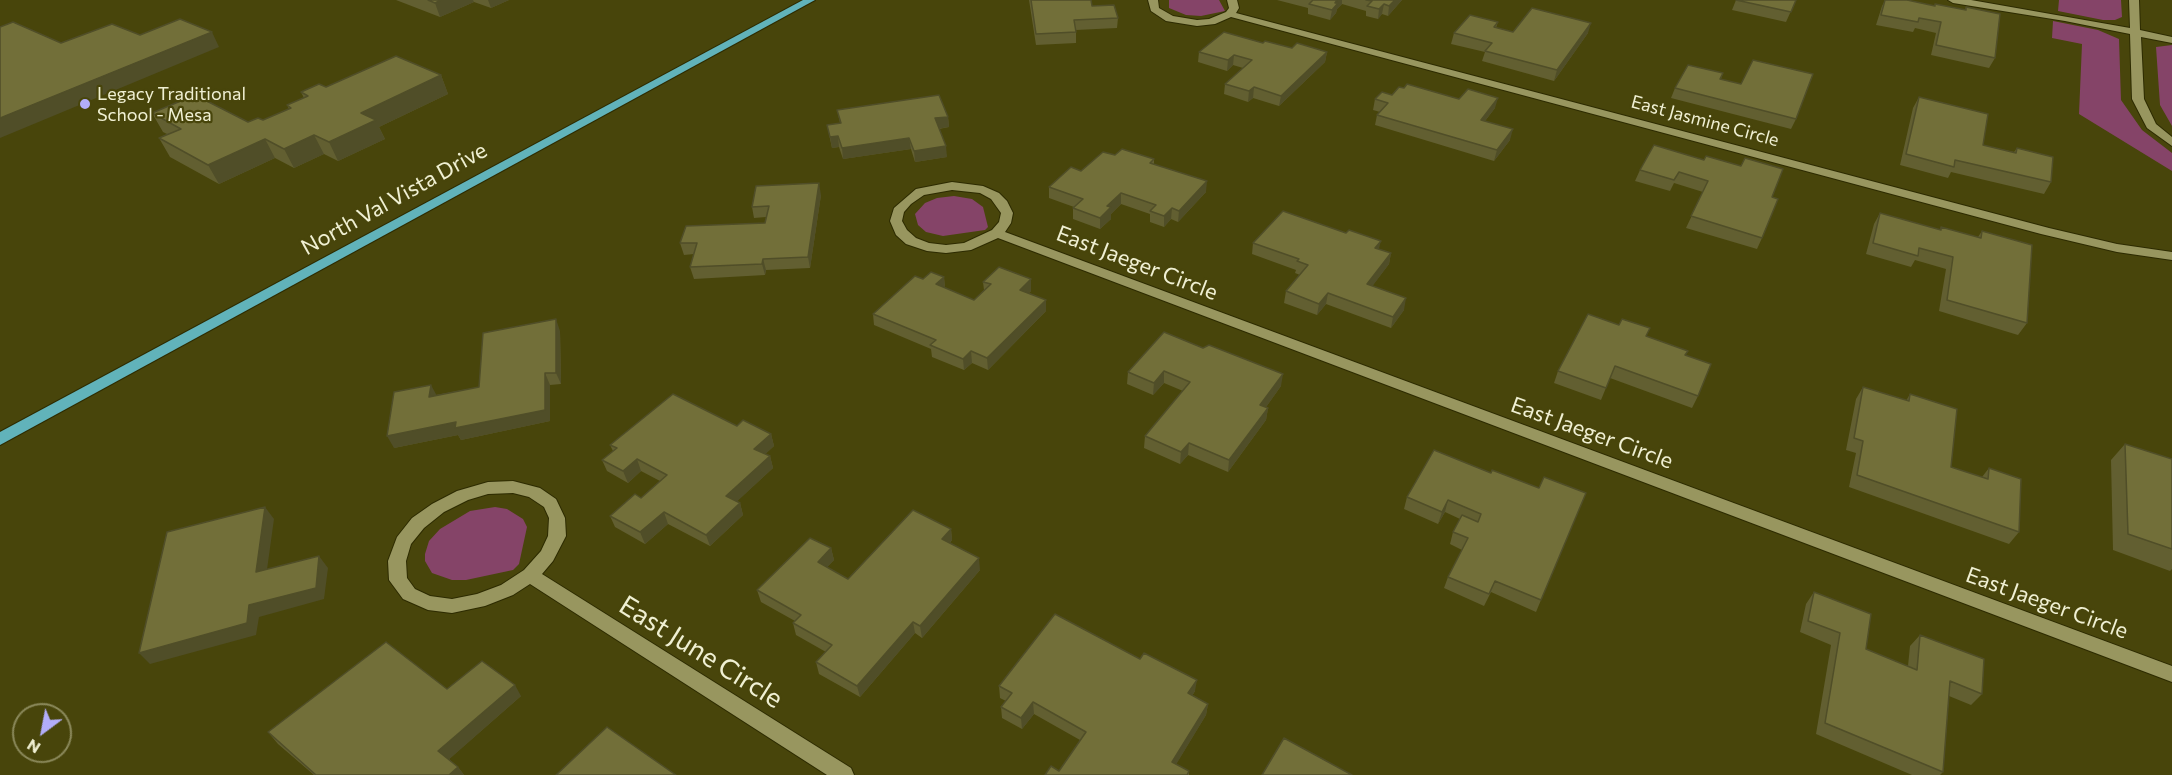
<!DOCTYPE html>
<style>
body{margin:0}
#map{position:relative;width:2172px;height:775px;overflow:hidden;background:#48450b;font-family:Commissioner,sans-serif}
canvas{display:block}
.north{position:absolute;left:12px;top:703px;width:60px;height:60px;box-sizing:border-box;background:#48450b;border:2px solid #8b895b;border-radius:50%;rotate:212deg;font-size:16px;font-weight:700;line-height:24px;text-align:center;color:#f0f0d3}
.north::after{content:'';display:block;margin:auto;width:21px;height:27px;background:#b2adf9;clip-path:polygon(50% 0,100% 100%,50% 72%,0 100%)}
</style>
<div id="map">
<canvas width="2172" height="775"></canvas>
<div class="north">N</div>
</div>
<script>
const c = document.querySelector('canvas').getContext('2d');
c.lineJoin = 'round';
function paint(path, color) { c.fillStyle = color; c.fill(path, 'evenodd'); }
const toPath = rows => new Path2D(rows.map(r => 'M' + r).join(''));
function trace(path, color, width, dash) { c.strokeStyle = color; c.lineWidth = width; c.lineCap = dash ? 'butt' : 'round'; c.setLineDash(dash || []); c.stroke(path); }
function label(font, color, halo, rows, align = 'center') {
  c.font = font + ' Commissioner,sans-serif'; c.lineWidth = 4.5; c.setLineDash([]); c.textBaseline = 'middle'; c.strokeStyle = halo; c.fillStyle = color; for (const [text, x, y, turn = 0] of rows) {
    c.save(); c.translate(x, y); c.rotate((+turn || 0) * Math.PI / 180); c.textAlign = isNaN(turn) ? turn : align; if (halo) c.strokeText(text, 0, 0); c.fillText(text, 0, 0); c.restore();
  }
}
const green = toPath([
 [1169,0,1219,0,1225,11,1201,16,1186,15,1169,8],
 [2059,0,2121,0,2122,17,2115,20,2103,20,2058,11],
 [2053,21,2098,30,2119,39,2121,100,2142,130,2172,153,2172,171,2079,114,2082,44,2052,38],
 [2172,45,2172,126,2160,105,2156,47],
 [954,196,972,199,983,207,988,227,985,230,943,236,926,232,918,225,915,214,925,203,937,198],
 [495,507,507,509,523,519,527,527,519,564,513,570,466,580,452,580,432,573,425,561,425,554,429,541,440,529,470,511]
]);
const minor = toPath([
 [1148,0,1158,0,1159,8,1173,16,1197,20,1209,19,1226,12,1229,8,1227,0,1237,0,1239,8,1236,13,2049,228,2117,244,2172,252,2172,260,2117,252,2041,234,1231,17,1215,24,1197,26,1166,21,1151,11,1148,0],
 [1948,0,1971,0,2130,28,2129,0,2139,0,2140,30,2172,37,2172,43,2141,37,2144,99,2156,124,2172,137,2172,146,2147,128,2132,99,2130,34,2065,21,1953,3,1948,0],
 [952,182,983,186,999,193,1007,201,1013,213,1011,223,1005,232,2172,666,2172,682,998,238,971,250,946,253,927,251,906,244,896,235,890,221,894,208,916,189,952,182],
 [952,190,980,193,991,199,1001,213,999,222,992,230,964,243,946,245,929,243,916,238,907,230,902,221,904,212,911,204,924,195,952,190],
 [513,481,540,488,556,499,565,518,566,536,553,561,542,574,851,768,854,775,827,775,530,584,513,595,485,606,452,613,428,610,403,599,389,580,388,561,397,537,412,518,432,504,457,491,488,482,513,481],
 [513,493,529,497,544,507,549,518,548,536,541,551,524,570,501,585,477,594,452,599,430,596,415,589,407,578,406,561,411,544,424,528,444,512,468,500,488,494,513,493]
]);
const major = toPath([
 [803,0,815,0,0,445,0,432,803,0]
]);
const wall = toPath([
 [396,0,509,0,491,8,474,2,440,17],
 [1029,0,1091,0,1092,6,1118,18,1117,28,1076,30,1076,43,1036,45],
 [1277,0,1402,0,1388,16,1382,14,1378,19,1366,16,1366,11,1342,4,1337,9,1336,13,1330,20,1308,14,1308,8],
 [1736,0,1796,0,1786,22,1732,10],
 [1885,0,1907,0,1934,6,1965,10,1966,7,1995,58,1989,68,1931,55,1936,33,1915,28,1913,32,1876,25,1882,6],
 [1498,22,1496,28,1513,32,1588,33,1554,81,1482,61,1485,52,1451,44,1454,33],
 [1263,43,1292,48,1327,52,1325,62,1279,106,1253,98,1248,102,1224,94,1225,84,1243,68,1233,65,1227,71,1198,62,1199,52],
 [1723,73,1721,79,1796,119,1791,129,1671,98,1675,88],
 [441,75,448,94,379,127,385,139,338,161,324,154,294,168,275,158,219,184,170,157,159,138,167,134,163,132,152,113,248,122,263,120,289,109,287,105,304,98,301,92,326,87],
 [1392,95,1459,99,1495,108,1485,121,1510,140,1494,161,1375,125,1377,115,1380,112,1373,110,1375,99],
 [1919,97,1983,145,2014,152,2017,148,2051,182,2044,194,1951,172,1948,178,1900,165,1913,108],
 [837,110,948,117,949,127,939,129,947,157,915,162,911,149,843,159,839,147,832,148,827,125,840,123],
 [1654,145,1772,197,1762,238,1757,249,1686,228,1703,192,1674,183,1670,191,1635,181,1640,170],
 [1154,159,1154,164,1206,192,1178,222,1171,219,1164,227,1150,222,1150,214,1121,204,1111,214,1111,219,1100,229,1073,219,1073,208,1074,207,1049,198,1049,187,1081,171],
 [821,195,810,268,766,270,765,275,694,279,690,267,694,254,684,255,680,243,765,223,766,217,754,218,752,207],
 [1880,213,1940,230,1941,227,1978,237,1982,231,2027,323,2018,335,1939,311,1946,269,1915,260,1911,267,1866,254,1874,224],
 [1253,243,1379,249,1391,253,1389,264,1372,286,1404,310,1391,328,1326,304,1317,315,1284,303,1286,291,1300,275,1295,273,1296,270,1252,254],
 [944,277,945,288,974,300,984,290,983,282,1031,279,1031,291,1029,293,1046,300,1046,311,988,370,972,363,964,370,932,357,931,349,874,325,873,314,923,279],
 [560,331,561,384,550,385,550,421,461,440,458,435,394,448,436,395,479,387],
 [1164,332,1281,386,1266,407,1268,408,1266,420,1228,472,1188,455,1180,464,1144,448,1145,436,1183,391,1164,383,1153,395,1127,384,1128,372],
 [1646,336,1685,355,1698,396,1692,408,1610,378,1601,400,1554,383,1558,371],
 [1863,387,1906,401,1910,394,1951,467,1982,477,1989,468,2019,532,2009,544,1849,487,1856,453,1846,450,1856,399],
 [737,426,771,434,774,446,765,454,770,456,773,468,737,501,740,503,743,515,710,546,668,524,645,544,615,527,610,516,641,498,660,481,641,471,628,483,607,471,602,460,613,451,610,445],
 [2125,444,2172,459,2172,569,2170,571,2113,550,2111,460],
 [1491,473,1539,488,1586,493,1536,612,1491,592,1484,606,1444,588,1448,577,1462,550,1450,544,1453,532,1460,519,1445,512,1438,524,1404,509,1407,497],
 [951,529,952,540,950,543,980,570,922,638,915,633,860,697,819,674,816,662,826,652,796,635,793,623,795,621,761,602,757,590,831,548,834,560,827,567,848,579],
 [1814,592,1866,649,1908,666,1910,646,1920,635,1982,694,1971,705,1949,696,1943,772,1940,775,1912,775,1816,734,1831,645,1800,632,1806,604],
 [999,686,1195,691,1192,696,1208,704,1206,715,1176,764,1189,771,1189,775,1045,775,1059,771,1080,740,1034,714,1022,729,1002,718,1001,707,1006,701,1000,698],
 [447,689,521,696,449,759,458,767,464,775,314,775,278,744,268,732]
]);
const shadedWall = toPath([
 [441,0,473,0,474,2,440,17,435,3],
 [488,0,509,0,491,8],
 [1337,0,1342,0,1342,4,1337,9,1336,13,1330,20,1332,10,1335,3],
 [1395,0,1402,0,1388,16,1389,6],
 [1384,4,1382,14,1378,19,1379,9],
 [1591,23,1588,33,1554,81,1557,70],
 [212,32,219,47,0,138,0,118],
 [1327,52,1325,62,1279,106,1281,96],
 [1234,55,1233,65,1227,71,1228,60],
 [441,75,448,94,379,127,385,139,338,161,329,142,361,113],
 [1254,87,1253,98,1248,102,1249,91],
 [1498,98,1495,108,1478,130,1481,120],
 [948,117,949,127,936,129,935,118],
 [1513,129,1510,140,1494,161,1497,150],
 [314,135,324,154,294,168,284,149],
 [838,136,839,147,832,148,830,137],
 [909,138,911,149,843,159,842,148],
 [265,139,275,158,219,184,208,165],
 [946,146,947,157,915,162,914,151],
 [1207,181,1206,192,1178,222,1179,211],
 [819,183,821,195,810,268,808,257],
 [1121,193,1121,204,1111,214,1111,219,1100,229,1100,218,1107,206],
 [1172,208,1171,219,1164,227,1164,216],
 [1381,241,1378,252,1375,248],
 [1391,253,1389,264,1365,296,1367,284],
 [763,259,766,270,765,275,762,264],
 [944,277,945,289,936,284],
 [1031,279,1031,291,1021,301,1020,290],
 [1328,293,1326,304,1317,315,1319,304],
 [1406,298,1404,310,1391,328,1393,317],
 [1046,300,1046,311,988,370,987,358],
 [556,319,560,331,561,384,556,373],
 [971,351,972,363,964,370,963,359],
 [1164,371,1164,383,1153,395,1154,383],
 [545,373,550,385,550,421,461,440,458,435,394,448,387,436],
 [1283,374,1281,386,1259,417,1260,405],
 [431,385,437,396,429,397],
 [1268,408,1266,420,1228,472,1229,460],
 [771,434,774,446,758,461,754,449],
 [1189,443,1188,455,1180,464,1181,452],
 [770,456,773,468,730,508,726,496],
 [637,459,641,471,628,483,623,471],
 [1448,500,1445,512,1438,524,1442,512],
 [740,503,743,515,710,546,706,535],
 [265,507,274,519,265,584,256,572],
 [664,512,668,524,645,544,640,532],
 [951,529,952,540,943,551,942,539],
 [831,548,834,560,821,574,818,562],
 [319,556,328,568,324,599,259,617,256,635,150,664,139,653,249,605],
 [979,558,980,570,922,638,920,626],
 [913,622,915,633,860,697,857,686],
 [1197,680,1195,691,1186,705,1188,693],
 [515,685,521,696,446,762,438,751],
 [1033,702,1034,714,1022,729,1021,718],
 [1208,704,1206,715,1171,773,1172,762],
 [458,767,464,775,449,775]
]);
const building = toPath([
 [428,0,441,0,435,3,428,0],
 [1031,0,1091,0,1092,6,1114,5,1118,18,1074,20,1076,32,1036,34,1031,0],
 [1313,0,1337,0,1335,3,1338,3,1332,10,1309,4,1313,0],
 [1366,0,1395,0,1389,6,1384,4,1379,9,1367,6,1372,1,1366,0],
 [1736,0,1796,0,1791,12,1736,0],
 [1885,0,1907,0,1935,6,1935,4,1966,10,1966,7,2000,14,1995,58,1936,45,1941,22,1919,18,1918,22,1881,15,1885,0],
 [1532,8,1591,23,1557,70,1485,51,1492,43,1454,33,1470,15,1498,22,1494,27,1513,32,1532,8],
 [180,19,212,32,0,118,0,27,13,22,61,43,112,24,140,35,180,19],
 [1224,32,1263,43,1265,41,1292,48,1297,43,1327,52,1281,96,1254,87,1249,91,1225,84,1252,60,1234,55,1228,60,1199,52,1224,32],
 [396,56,441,75,361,113,376,120,329,142,314,135,284,149,265,139,208,165,159,138,181,129,152,113,195,95,248,122,258,118,263,120,291,108,287,105,308,96,301,92,319,84,326,87,396,56],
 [1753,60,1813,74,1796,119,1675,88,1688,65,1723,73,1720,79,1741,84,1753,60],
 [1407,84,1459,99,1468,89,1498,98,1481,120,1513,129,1497,150,1377,115,1388,103,1375,99,1382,92,1392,95,1399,87,1404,88,1407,84],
 [939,95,948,117,935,118,946,146,914,151,909,138,842,148,838,136,830,137,827,125,841,123,837,110,939,95],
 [1919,97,1988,114,1983,145,2016,153,2017,148,2053,157,2051,182,1955,160,1954,167,1906,154,1919,97],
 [1654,145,1704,160,1706,156,1741,166,1745,158,1783,169,1772,197,1778,199,1762,238,1691,216,1708,181,1679,172,1674,180,1640,170,1654,145],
 [1122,149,1154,159,1150,163,1207,181,1179,211,1172,208,1164,216,1150,211,1156,205,1121,193,1107,206,1111,207,1100,218,1073,208,1083,199,1049,187,1071,167,1081,171,1103,152,1115,155,1122,149],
 [819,183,808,257,763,259,762,264,690,267,697,243,680,243,686,226,765,223,769,206,752,207,756,186,819,183],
 [1283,211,1346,233,1349,230,1381,241,1375,248,1391,253,1367,284,1406,298,1393,317,1328,293,1319,304,1286,291,1308,265,1297,261,1299,259,1253,243,1283,211],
 [1880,213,1941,230,1941,227,1981,238,1982,231,2032,245,2027,323,1947,300,1953,257,1919,248,1918,256,1873,243,1880,213],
 [999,267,1031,279,1020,290,1046,300,987,358,971,351,963,359,930,345,936,340,873,314,915,276,923,279,931,272,944,277,936,284,974,300,991,284,983,282,999,267],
 [1588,314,1619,325,1622,319,1650,328,1646,336,1688,351,1685,355,1711,364,1698,396,1615,366,1606,388,1558,371,1588,314],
 [556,319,556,373,545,373,545,410,455,428,456,422,387,436,394,392,431,385,429,397,479,387,483,333,556,319],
 [1164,332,1203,348,1209,345,1283,374,1260,405,1268,408,1229,460,1189,443,1181,452,1145,436,1190,382,1164,371,1154,383,1128,372,1164,332],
 [1863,387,1909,401,1910,394,1957,409,1951,467,1988,479,1989,468,2021,479,2019,532,1857,475,1863,441,1854,438,1863,387],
 [673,394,737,426,743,420,771,434,754,449,770,456,726,496,740,503,706,535,664,512,640,532,610,516,635,494,641,498,667,475,637,459,623,471,602,460,617,448,610,445,673,394],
 [2125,444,2172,459,2172,549,2128,534,2125,444],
 [1434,450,1491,473,1492,470,1539,488,1544,477,1586,493,1541,600,1495,581,1489,594,1448,577,1468,538,1453,532,1462,515,1478,522,1481,514,1448,500,1442,512,1407,497,1434,450],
 [265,507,256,572,319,556,316,588,249,605,247,623,139,653,167,532,265,507],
 [913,510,951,529,942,539,979,558,920,626,913,622,857,686,816,662,832,645,793,623,801,615,757,590,810,538,831,548,818,562,848,579,913,510],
 [1814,592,1871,614,1866,649,1917,670,1920,635,1984,659,1982,694,1950,681,1943,772,1825,723,1840,633,1808,621,1814,592],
 [1055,614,1140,659,1144,653,1197,680,1188,693,1208,704,1172,762,1189,771,1187,775,1045,775,1051,766,1059,771,1086,732,1033,702,1021,718,1001,707,1012,693,999,686,1055,614],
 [386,642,447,689,482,661,515,685,438,751,458,767,449,775,316,775,268,732,386,642],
 [607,727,676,775,556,775,607,727],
 [1284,738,1352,775,1262,775,1284,738]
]);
const markers = [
 [85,104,6,"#b2adf9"]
];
const farPoinames = [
 ["Legacy Traditional",97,94],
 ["School - Mesa",97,115]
];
const farStreetnames = [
 ["East Jasmine Circle",1705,121,15]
];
const streetNames = [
 ["North Val Vista Drive",394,199,-29],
 ["East Jaeger Circle",1137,263,21],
 ["East Jaeger Circle",1592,433,20],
 ["East Jaeger Circle",2047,603,20]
];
const nearStreetnames = [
 ["East June Circle",701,652,32]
];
paint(green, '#854468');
trace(minor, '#2d2b00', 2);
trace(major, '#2d2b00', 2);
paint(minor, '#98965f');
paint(major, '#61b3ba');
paint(wall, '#625f31');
paint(shadedWall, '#504e28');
paint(building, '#726f39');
trace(building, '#504e28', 1.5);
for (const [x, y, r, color] of markers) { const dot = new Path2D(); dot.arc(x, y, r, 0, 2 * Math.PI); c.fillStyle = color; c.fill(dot); trace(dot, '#48450b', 2); }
label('18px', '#f0f0d3', '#48450b', farPoinames, 'left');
label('18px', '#f0f0d3', '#48450b', farStreetnames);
label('22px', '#f0f0d3', '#48450b', streetNames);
label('27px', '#f0f0d3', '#48450b', nearStreetnames);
</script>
